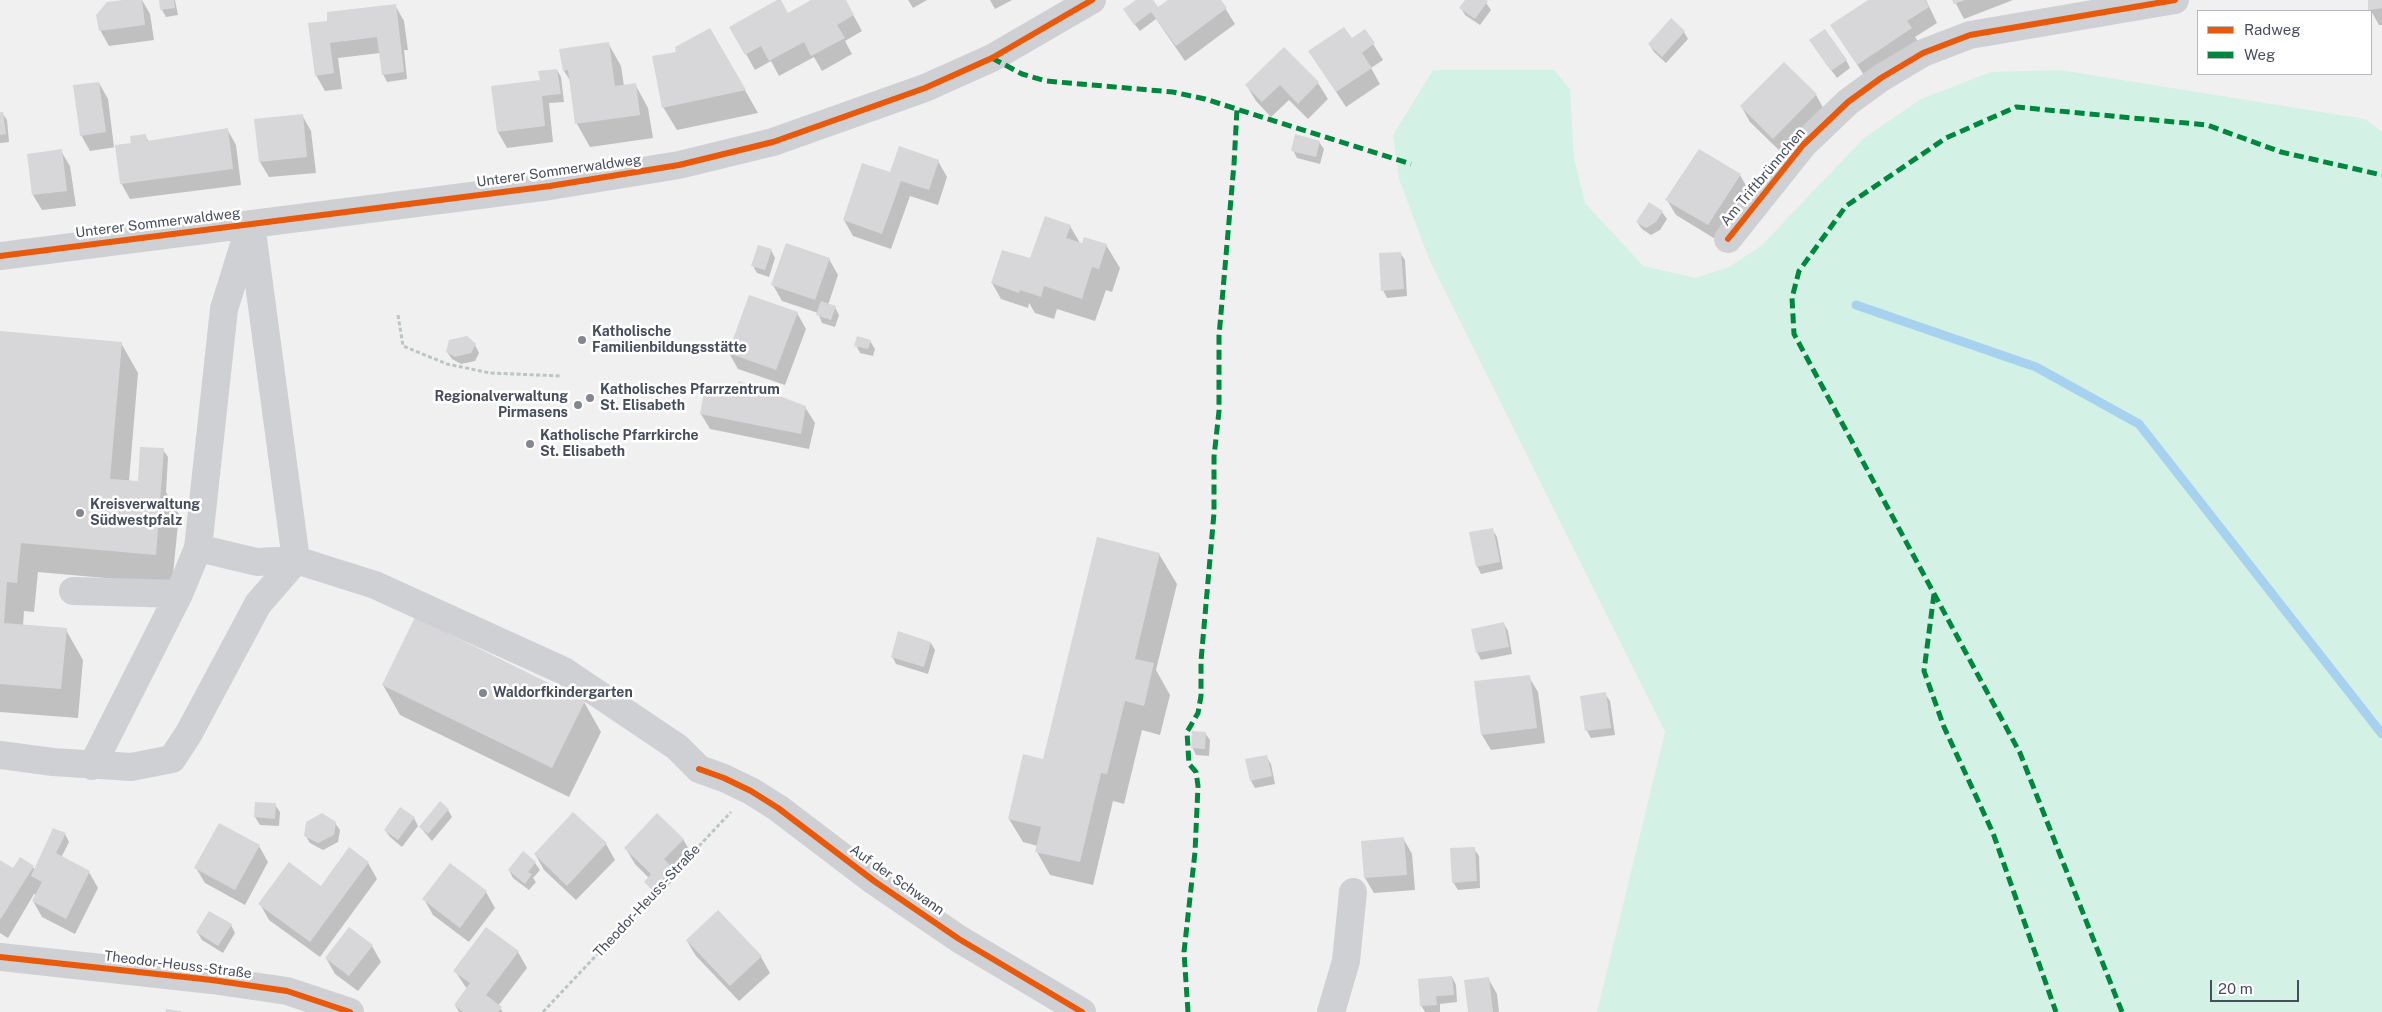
<!DOCTYPE html>
<meta charset="utf-8">
<style>
body{margin:0}
#map{position:relative;width:2382px;height:1012px;overflow:hidden;background:#f0f0f0;font-family:"Public Sans",sans-serif}
canvas{display:block}
.legend{position:absolute;left:2197px;top:10px;width:175px;height:65px;box-sizing:border-box;background:#fff;border:1px solid #b5b8be;margin:0;padding:6px 9px;list-style:none;font-size:15px;color:#464e5d}
.legend li{display:flex;align-items:center;gap:10px;height:25px}
.legend b{width:25px;border:1px solid #b5b8be}
.scale{position:absolute;left:2210px;top:980px;width:89px;height:22px;box-sizing:border-box;border:2px solid #464e5d;border-top:0;padding-left:6px;font-size:15px;line-height:18px;white-space:nowrap;color:#464e5d;-webkit-text-stroke:4px #fff;paint-order:stroke}
</style>
<div id="map">
<canvas width="2382" height="1012"></canvas>
<ul class="legend">
<li><b style="height:6px;background:#e8590c"></b>Radweg</li>
<li><b style="height:6px;background:#00873e"></b>Weg</li>
</ul>
<div class="scale">20 m</div>
</div>
<script>
const c = document.querySelector('canvas').getContext('2d');
c.lineJoin = 'round';
function paint(path, color) { c.fillStyle = color; c.fill(path, 'evenodd'); }
const toPath = rows => new Path2D(rows.map(r => 'M' + r).join(''));
function trace(path, color, width, dash) { c.strokeStyle = color; c.lineWidth = width; c.lineCap = dash ? 'butt' : 'round'; c.setLineDash(dash || []); c.stroke(path); }
function label(font, color, halo, rows, align = 'center') {
  c.font = font + ' "Public Sans",sans-serif'; c.lineWidth = 5; c.setLineDash([]); c.textBaseline = 'middle'; c.strokeStyle = halo; c.fillStyle = color; for (const [text, x, y, turn = 0] of rows) {
    c.save(); c.translate(x, y); c.rotate((+turn || 0) * Math.PI / 180); c.textAlign = isNaN(turn) ? turn : align; if (halo) c.strokeText(text, 0, 0); c.fillText(text, 0, 0); c.restore();
  }
}
const green = toPath([
 [1433,70,1554,70,1570,89,1574,158,1585,203,1643,266,1696,278,1729,267,1761,246,1864,138,1921,99,1991,72,2060,70,2365,119,2382,132,2382,1012,1597,1012,1665,732,1429,259,1399,179,1393,135]
]);
const shadow = toPath([
 [132,0,142,0,150,14,154,40,109,46,100,30],
 [160,0,175,0,178,15,166,17,162,10],
 [814,0,845,0,862,31,845,41,852,54,822,71,814,57,779,76,771,61,755,70,731,27,788,14],
 [908,0,927,0,913,8],
 [990,0,1012,0,995,9],
 [1138,0,1151,0,1158,9,1170,0,1220,0,1235,24,1185,61,1156,19,1140,31,1129,17],
 [1466,0,1484,0,1491,10,1480,25,1465,15,1461,8],
 [1870,0,1926,0,1937,23,1915,37,1920,44,1867,80,1832,25],
 [1954,0,2013,0,1964,19],
 [2369,0,2382,0,2382,25,2379,25,2370,9],
 [395,5,404,21,408,50,404,50,407,79,387,82,383,74,380,53,338,58,342,89,325,91,316,75,329,22],
 [710,29,758,113,677,130,663,107,677,53],
 [1365,31,1383,60,1371,68,1380,84,1346,107,1310,52,1352,40],
 [1684,32,1688,39,1666,63,1654,52,1649,44],
 [608,43,621,66,624,86,635,84,648,108,653,138,590,147,577,124,571,82,564,71],
 [1815,48,1846,60,1850,68,1837,78],
 [1284,49,1318,83,1328,99,1308,119,1289,100,1271,117,1256,101,1247,86],
 [1784,63,1816,95,1825,111,1783,154,1750,122,1741,106],
 [557,70,561,77,564,102,549,103,553,142,507,148,498,132,492,87,541,82],
 [99,83,108,99,114,147,133,144,145,135,149,142,227,129,236,145,241,185,130,199,121,183,116,147,90,151,81,135],
 [0,113,2,113,7,120,9,142,0,143],
 [302,115,311,131,316,173,269,177,260,162],
 [1319,142,1324,149,1320,164,1297,158,1293,150],
 [61,151,70,166,76,206,42,210,33,195],
 [938,161,947,177,938,205,910,196,891,249,853,236,844,220,890,174],
 [1740,175,1749,191,1717,240,1676,215,1667,200],
 [1662,212,1667,219,1660,230,1651,235,1642,229,1637,222],
 [1070,226,1080,243,1106,245,1120,268,1112,292,1106,290,1095,321,1057,309,1054,319,1035,313,1029,303,1028,308,1001,299,992,283,1030,260],
 [771,250,775,258,769,277,757,273,753,266],
 [1400,253,1405,260,1407,296,1387,298,1383,290],
 [829,259,838,275,828,305,835,307,839,315,835,327,822,323,818,313,782,301,773,285],
 [797,313,806,329,785,385,738,369,729,353],
 [0,332,121,343,138,373,129,481,139,482,163,450,168,457,166,492,179,514,172,584,38,572,34,612,24,611,23,626,66,630,83,660,78,718,0,712],
 [870,341,875,349,873,356,860,353,856,345],
 [475,345,479,353,475,361,461,364,452,359,447,352],
 [805,407,815,423,809,449,710,429,701,414],
 [1492,529,1497,537,1503,569,1481,574,1477,566],
 [1159,554,1177,584,1156,670,1170,695,1160,735,1142,730,1124,804,1113,801,1093,885,1050,875,1037,852,1038,846,1023,842,1009,819,1044,761],
 [1504,624,1508,631,1512,654,1481,660,1477,652],
 [931,643,935,650,928,674,896,664,892,656],
 [1529,677,1538,692,1545,743,1491,750,1482,735],
 [383,685,584,702,601,732,569,797,400,715],
 [1605,694,1610,701,1615,735,1591,738,1587,731],
 [1205,733,1210,740,1209,756,1196,755,1192,747],
 [1266,756,1271,764,1275,784,1255,788,1251,781],
 [275,805,280,812,279,826,260,825,255,817],
 [448,810,452,817,432,841,420,827],
 [414,818,418,826,402,847,390,837,385,830],
 [335,823,340,830,338,842,323,850,310,843,305,835],
 [65,834,69,842,61,858,89,872,98,888,75,934,42,917,33,901,36,895,34,894,8,938,0,933,0,861,14,870,33,867,35,870],
 [1403,838,1412,854,1415,890,1374,893,1365,878],
 [683,839,692,855,675,873,677,876,658,897,645,882,649,878,635,864,626,849],
 [606,844,615,860,576,900,544,870,535,854],
 [259,846,268,862,245,905,205,883,196,868],
 [1474,849,1479,856,1480,888,1458,890,1453,882],
 [368,863,377,879,320,957,269,920,260,904,321,887],
 [535,863,540,870,533,878,536,882,529,890,513,878,509,870],
 [486,892,495,908,469,942,433,915,424,899],
 [231,925,235,933,223,953,202,940,197,932],
 [687,941,761,957,770,973,739,1001,696,956],
 [372,946,381,962,358,991,335,974,326,958],
 [518,952,527,968,498,1006,503,1012,459,1012,455,1005,467,989,455,971],
 [1452,977,1456,985,1457,1002,1440,1004,1440,1012,1425,1012,1421,1005],
 [1488,978,1497,994,1499,1012,1469,1012]
]);
const stream = toPath([
 [1856,305,2036,367,2139,424,2382,734]
]);
const building = toPath([
 [123,0,142,0,145,25,99,31,96,15,107,2],
 [159,0,174,0,175,8,160,10],
 [777,0,781,0,788,13,811,0,846,0,854,15,837,25,845,38,811,56,804,42,769,61,761,46,745,55,729,27],
 [1136,0,1153,0,1158,7,1168,0,1221,0,1227,8,1176,46,1151,12,1134,25,1123,9],
 [1465,0,1486,0,1488,1,1475,19,1459,8],
 [1868,0,1925,0,1929,7,1907,21,1912,28,1857,65,1830,25],
 [1952,0,1965,0,1954,4],
 [2368,0,2382,0,2382,8,2368,10],
 [396,4,404,72,382,75,377,37,330,43,334,73,315,76,308,23,327,21,327,12],
 [1671,18,1685,31,1662,57,1648,44],
 [1344,27,1352,38,1365,29,1375,43,1362,53,1372,68,1336,92,1308,51],
 [710,28,746,90,662,108,652,56,676,52,675,47],
 [1825,29,1847,60,1831,71,1809,40],
 [609,42,615,86,636,83,640,115,575,124,568,70,563,71,559,49],
 [1284,47,1319,82,1298,104,1280,85,1262,102,1245,85],
 [1784,62,1817,94,1773,139,1740,106],
 [557,69,561,94,542,96,545,126,497,132,491,86,540,80,538,71],
 [99,82,106,132,80,136,73,85],
 [0,112,3,112,6,134,0,135],
 [303,114,307,157,259,162,254,119],
 [228,128,233,169,120,184,115,145,131,143,130,136,146,134,147,141],
 [1295,134,1320,141,1316,157,1291,151],
 [899,146,939,160,929,190,901,181,882,234,843,220,862,163,890,172],
 [62,149,67,191,32,195,27,154],
 [1699,149,1741,174,1708,225,1665,200],
 [1649,202,1663,211,1656,222,1646,228,1636,222],
 [1045,216,1071,225,1066,238,1082,243,1084,237,1107,244,1099,269,1092,267,1082,299,1044,286,1041,297,1020,290,1019,293,991,283,1002,250,1030,258],
 [786,243,830,258,815,300,771,285],
 [758,245,772,249,765,270,751,266],
 [1401,252,1404,289,1381,291,1379,253],
 [749,295,798,312,776,370,728,353],
 [821,301,836,306,831,320,816,315],
 [0,331,122,342,110,479,138,481,140,447,164,448,156,555,21,543,17,583,7,582,4,623,67,628,61,689,0,684],
 [467,336,476,344,471,353,455,357,446,352,449,340],
 [857,336,871,340,868,349,854,346],
 [739,381,806,406,801,434,700,414,705,387,736,393],
 [1493,528,1500,562,1476,567,1469,532],
 [1097,537,1160,553,1135,659,1154,663,1144,706,1125,701,1107,774,1101,773,1080,862,1035,852,1041,827,1008,819,1023,754,1043,759],
 [415,617,585,701,552,768,382,685],
 [1504,622,1509,647,1476,653,1471,629],
 [898,631,931,642,924,667,891,657],
 [1530,675,1537,728,1481,735,1474,681],
 [1606,692,1611,728,1585,731,1580,696],
 [1192,731,1206,732,1205,749,1191,748],
 [1267,755,1272,776,1250,781,1245,759],
 [440,801,449,809,428,834,419,827],
 [255,802,276,803,275,819,254,817],
 [400,807,415,817,398,840,384,830],
 [573,812,607,843,567,886,534,854],
 [322,813,336,822,334,835,318,843,304,836,306,822],
 [657,813,684,839,664,859,673,868,653,890,644,882,651,874,624,848],
 [219,823,260,845,235,890,194,868],
 [53,828,66,833,56,853,90,871,66,919,32,901,42,882,31,876],
 [1404,837,1407,875,1364,878,1361,841],
 [349,847,369,862,310,942,258,904,289,862,321,886],
 [1475,847,1477,881,1452,883,1450,848],
 [523,851,536,862,528,872,532,874,525,884,508,870],
 [20,857,34,866,0,920,0,860,13,868],
 [450,863,487,891,460,928,422,899],
 [718,910,762,956,730,986,686,940],
 [209,911,232,924,218,946,196,932],
 [349,927,373,945,349,976,325,958],
 [486,927,519,951,486,995,502,1007,498,1012,463,1012,454,1005,470,983,453,971],
 [1452,976,1454,995,1436,996,1437,1005,1420,1006,1418,979],
 [1489,977,1493,1012,1468,1012,1464,980],
 [166,1009,181,1011,181,1012,166,1012]
]);
const path = toPath([
 [398,315,403,346,447,364,490,373,562,376],
 [543,1012,731,812]
]);
const minor = toPath([
 [251,224,296,560,375,585,564,671,677,747,699,769,724,778,751,791,778,808,874,881,959,939,1082,1012],
 [1728,239,1803,145,1848,102,1881,78,1923,53,1970,35,2175,0],
 [0,256,550,186,679,165,773,142,925,88,992,58,1092,0],
 [73,591,179,594,198,548],
 [0,755,53,762,131,767,172,759,189,733,258,604,296,560,257,562,198,548,224,309,248,232],
 [92,766,179,594],
 [0,957,212,980,287,991,350,1012],
 [1331,1012,1346,961,1353,892]
]);
const quiet = toPath([
 [992,58,1022,74,1046,81,1173,92,1205,99,1411,164],
 [1934,594,1924,671,1944,727,1993,833,2056,1012],
 [1188,1012,1184,952,1195,852,1198,786,1196,772,1189,764,1187,732,1198,713,1201,696,1201,661,1214,513,1214,457,1219,411,1219,336,1234,164,1237,109],
 [2122,1012,2020,753,1794,334,1792,298,1799,271,1846,206,1946,138,2016,107,2207,125,2281,152,2382,175]
]);
const cycleway = toPath([
 [1728,239,1803,145,1848,102,1881,78,1923,53,1970,35,2175,0],
 [0,256,550,186,679,165,773,142,925,88,992,58,1092,0],
 [699,769,724,778,751,791,778,808,874,881,959,939,1082,1012],
 [0,957,212,980,287,991,350,1012]
]);
const markers = [
 [582,340,5,"#828790"],
 [590,398,5,"#828790"],
 [578,405,5,"#828790"],
 [530,444,5,"#828790"],
 [80,513,5,"#828790"],
 [483,693,5,"#828790"]
];
const streetNames = [
 ["Unterer Sommerwaldweg",559,171,-8],
 ["Am Triftbrünnchen",1763,177,-50],
 ["Unterer Sommerwaldweg",158,223,-7],
 ["Auf der Schwann",897,880,35],
 ["Theodor-Heuss-Straße",647,901,-47],
 ["Theodor-Heuss-Straße",178,965,7]
];
const poiNames = [
 ["Katholische",592,332],
 ["Familienbildungsstätte",592,348],
 ["Katholisches Pfarrzentrum",600,390],
 ["St. Elisabeth",600,406],
 ["Regionalverwaltung",568,397,"right"],
 ["Pirmasens",568,413,"right"],
 ["Katholische Pfarrkirche",540,436],
 ["St. Elisabeth",540,452],
 ["Kreisverwaltung",90,505],
 ["Südwestpfalz",90,521],
 ["Waldorfkindergarten",493,693]
];
paint(green, '#d3f1e4');
paint(shadow, '#0003');
trace(stream, '#a6d2ef', 9);
paint(building, '#d7d7da');
trace(path, '#b9c6c4', 3, [4, 2.5]);
trace(minor, '#ced0d3', 28);
trace(quiet, '#00873e', 5, [10, 5]);
trace(cycleway, '#e8590c', 6);
for (const [x, y, r, color] of markers) { const dot = new Path2D(); dot.arc(x, y, r, 0, 2 * Math.PI); c.fillStyle = color; c.fill(dot); trace(dot, '#fff', 2); }
label('14px', '#464e5d', '#fff', streetNames);
label('bold 14px', '#464e5d', '#fff', poiNames, 'left');
</script>
